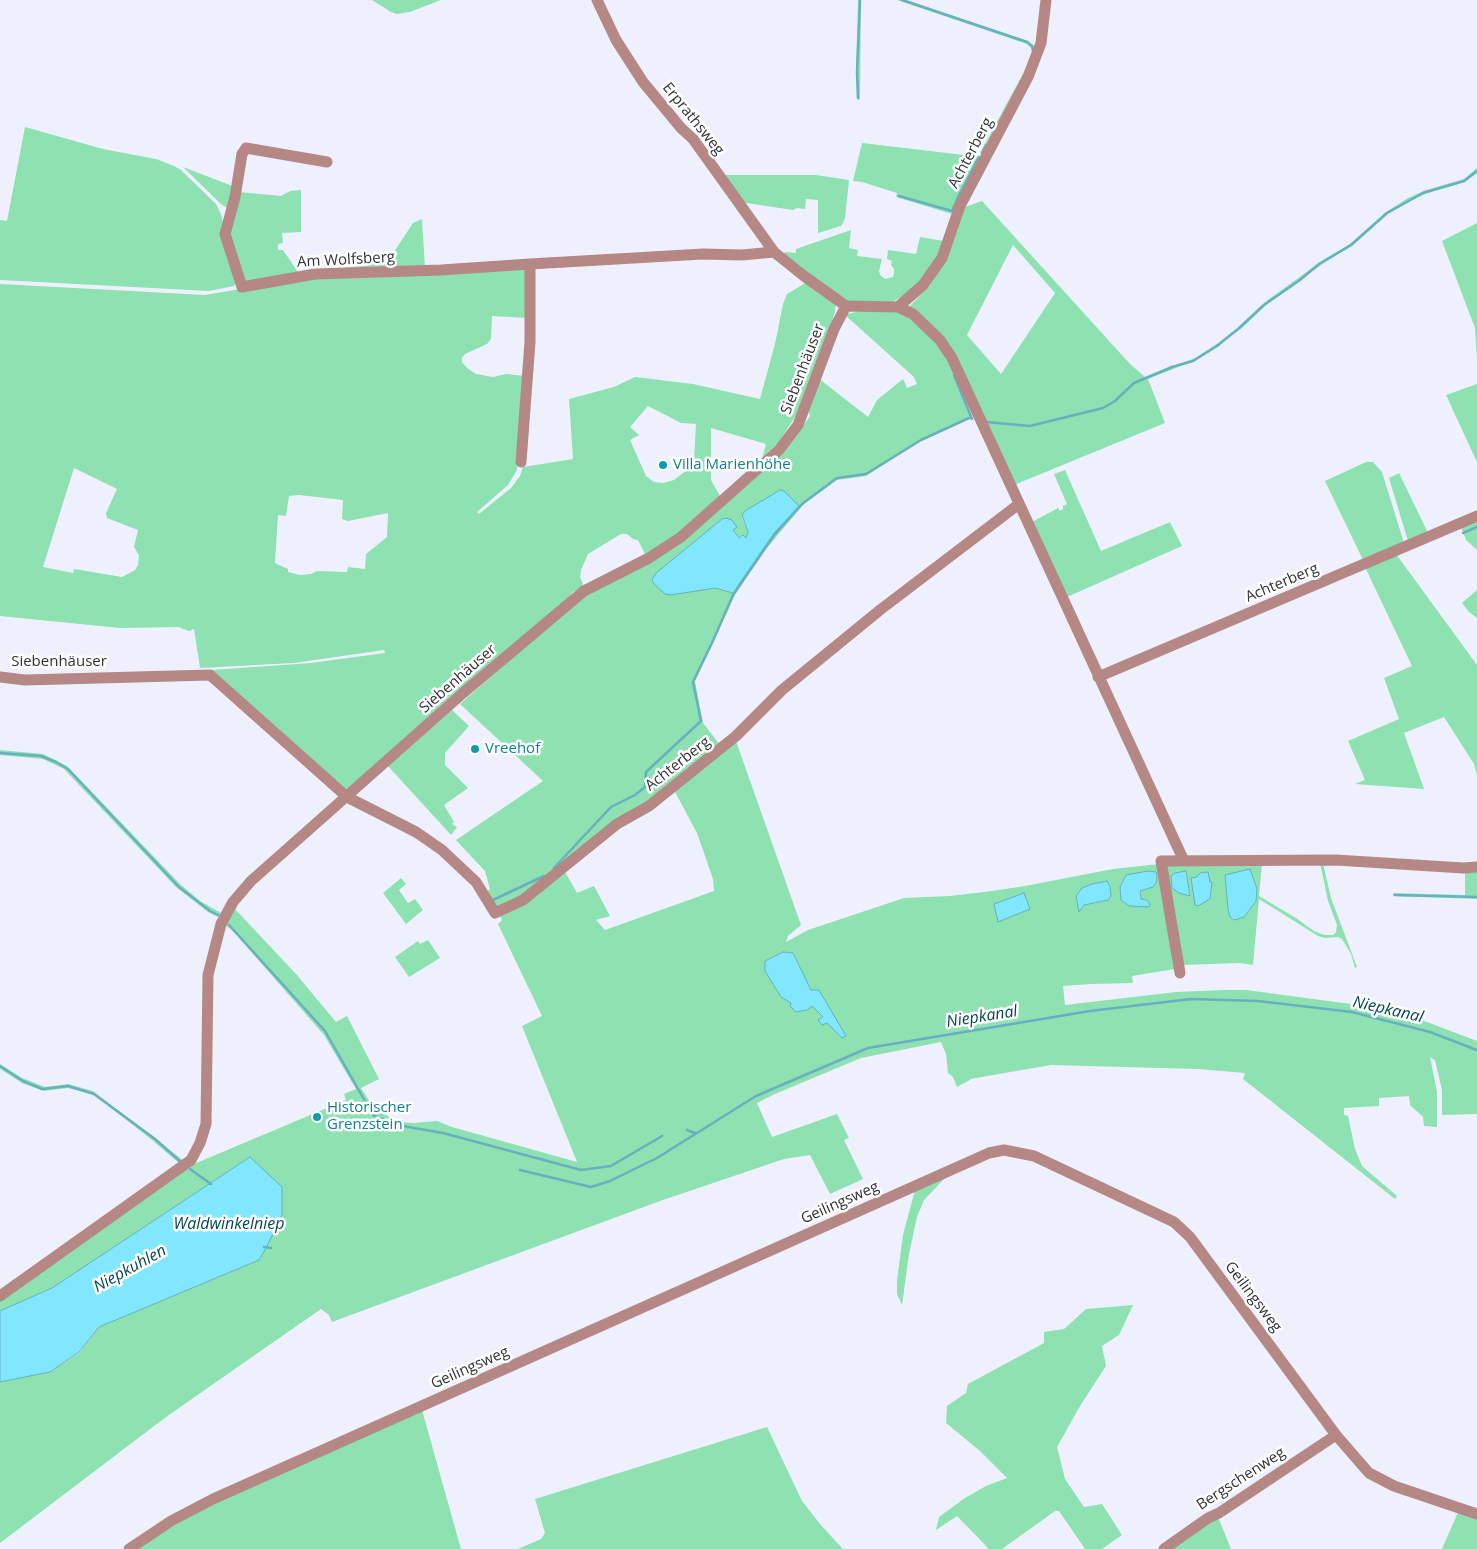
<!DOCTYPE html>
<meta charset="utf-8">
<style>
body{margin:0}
canvas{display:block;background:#eef1fd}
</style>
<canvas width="1477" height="1549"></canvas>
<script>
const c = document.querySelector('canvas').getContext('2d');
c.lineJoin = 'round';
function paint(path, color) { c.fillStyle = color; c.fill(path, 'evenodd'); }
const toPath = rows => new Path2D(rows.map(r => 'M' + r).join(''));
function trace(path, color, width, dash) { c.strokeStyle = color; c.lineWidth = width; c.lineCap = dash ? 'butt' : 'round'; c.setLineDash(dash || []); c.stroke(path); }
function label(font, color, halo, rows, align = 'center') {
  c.font = font + ' "Open Sans",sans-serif'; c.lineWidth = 5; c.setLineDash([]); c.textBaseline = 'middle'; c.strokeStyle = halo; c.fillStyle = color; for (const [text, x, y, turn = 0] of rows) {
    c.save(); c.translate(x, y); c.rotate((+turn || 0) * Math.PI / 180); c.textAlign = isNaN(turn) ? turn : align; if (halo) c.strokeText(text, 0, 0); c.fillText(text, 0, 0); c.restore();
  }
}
const green = toPath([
 [372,0,441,0,410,12,397,14,391,12],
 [858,0,861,0,860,100,857,99,856,73],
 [897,0,907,0,1028,41,1034,46,1026,73,983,153,980,153,1025,70,1032,52,1031,48,1027,44],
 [25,127,103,149,156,159,174,166,181,170,216,204,221,214,236,282,234,286,209,291,0,280,0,220,7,221],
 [862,143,981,157,952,214,896,197,897,193,862,182,853,181],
 [183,167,235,187,230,210,221,204],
 [1477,168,1477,173,1465,182,1427,193,1410,201,1388,214,1352,246,1324,263,1267,304,1242,328,1196,360,1148,379,1165,423,1014,485,960,369,909,307,930,285,965,207,982,201,1130,364,1145,377,1195,358,1218,343,1240,326,1265,302,1323,260,1350,244,1386,212,1408,198,1426,190,1464,179],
 [1013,245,1055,293,1001,374,967,335],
 [721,175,816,175,849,180,845,219,841,226,818,233,818,200,806,199,805,209,797,208,793,210,740,202],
 [301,190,301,232,282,233,283,243,278,244,278,250,283,250,300,275,244,284,228,232,239,192,281,196,290,191],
 [422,219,425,268,335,269,384,263,388,261,413,223],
 [1477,223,1477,359,1475,328,1442,241],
 [851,230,849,248,858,250,857,256,882,259,879,271,880,275,885,279,893,277,894,274,894,269,891,265,892,261,887,259,888,250,916,254,920,237,944,241,932,267,913,290,891,303,847,302,784,257,785,252,796,253,796,249],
 [528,265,528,318,492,316,491,339,487,344,465,354,462,358,462,362,467,368,476,374,493,377,506,374,525,376,517,470,508,485,477,512,479,514,511,488,520,476,523,467,573,459,569,399,614,387,635,377,693,384,760,399,775,344,783,304,787,294,807,282,836,302,835,312,820,362,801,408,778,443,762,459,766,444,711,428,711,480,720,496,679,533,646,556,638,540,633,539,627,534,621,534,588,554,581,570,580,577,584,587,573,592,562,604,347,789,341,788,212,670,311,663,385,653,384,650,294,663,200,668,194,629,189,631,178,627,120,628,0,616,0,284,205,295,311,277],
 [648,406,681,423,696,424,694,462,692,466,674,480,663,483,654,482,646,476,630,440,639,435,630,427],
 [74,468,117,489,106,513,107,518,138,530,134,547,139,555,138,565,135,570,122,577,74,569,73,573,43,567],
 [299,495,343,500,342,519,348,521,388,513,387,537,366,554,365,569,348,567,347,572,317,571,311,574,300,575,288,572,288,569,275,563,278,515,286,516,289,496],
 [859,311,898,311,921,325,945,352,972,418,921,441,866,476,837,480,804,504,760,556,735,595,695,681,703,723,721,746,517,902,495,909,486,892,490,889,485,871,456,840,543,781,460,704,579,599,649,561,797,435,810,416,807,405,818,378,868,417,877,400,903,379,907,388,917,384,914,377,845,315],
 [799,506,774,533,733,593,715,588,671,595,732,520,733,530,739,538,743,535,746,539,748,532,742,518],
 [1477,384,1477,462,1446,395],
 [1366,462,1373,462,1382,472,1404,543,1363,560,1325,481],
 [1065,470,1101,551,1170,522,1182,546,1067,597,1032,522,1058,508,1060,511,1063,509,1063,506,1067,504,1054,474],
 [1399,473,1428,533,1408,541,1389,478],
 [1477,520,1477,550,1466,540,1461,527],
 [1396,554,1477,665,1477,775,1474,764,1444,717,1404,733,1424,789,1355,784,1365,780,1348,741,1399,719,1384,678,1412,666,1365,567],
 [1477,590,1477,618,1469,612,1462,603],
 [452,710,469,726,445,753,445,765,468,788,444,805,454,822,452,824,457,827,451,835,388,766],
 [736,741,801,925,788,936,786,942,808,930,904,898,950,896,992,891,1025,886,1113,869,1159,864,1175,969,1132,976,1133,983,1091,984,1063,986,1065,1005,1176,992,1224,990,1246,990,1381,1008,1427,1022,1477,1041,1477,1114,1442,1115,1442,1090,1435,1060,1430,1057,1437,1092,1437,1127,1424,1126,1423,1117,1410,1105,1409,1096,1379,1098,1379,1106,1344,1108,1344,1115,1348,1116,1355,1149,1362,1166,1397,1196,1395,1199,1243,1079,1245,1073,1198,1069,1051,1065,970,1079,970,1080,957,1087,953,1077,948,1073,946,1054,941,1042,861,1058,775,1094,757,1103,772,1137,837,1114,849,1138,844,1140,863,1179,830,1194,810,1155,784,1159,660,1201,332,1322,329,1315,321,1309,166,1417,0,1543,0,1382,50,1372,79,1353,99,1327,259,1260,250,1157,52,1288,0,1311,0,1301,194,1164,346,1100,344,1094,356,1089,324,1035,232,930,226,926,235,909,296,974,336,1022,347,1016,379,1079,361,1088,372,1105,392,1119,400,1122,414,1123,437,1121,452,1127,577,1162,522,1026,542,1016,498,924,502,920,499,914,564,870,577,893,594,886,610,916,596,920,605,930,714,891,713,879,697,833,674,790],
 [1092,884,1108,900,1084,905,1080,911],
 [793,953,811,990,842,1038,812,1006,791,1003],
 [0,750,43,754,67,766,180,884,200,901,221,913,218,917,208,912,176,887,64,769,43,759,0,755],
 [1262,863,1259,896,1296,918,1314,931,1324,935,1333,935,1336,932,1337,925,1328,901,1320,863,1323,863,1331,898,1357,967,1355,968,1351,954,1342,939,1338,937,1325,938,1318,936,1259,899,1253,965,1240,963,1181,965,1164,868,1168,864],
 [1250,870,1256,901,1244,917,1234,920,1230,917,1228,909,1225,875],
 [1465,870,1477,870,1477,899,1393,896,1393,893,1465,895],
 [401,878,406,884,399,890,408,903,415,899,423,910,406,924,383,893],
 [428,940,440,958,409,977,395,957,418,941,420,944],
 [0,1064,22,1078,45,1087,68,1084,93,1091,184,1161,180,1164,152,1140,93,1094,68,1088,44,1091,22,1083,0,1069],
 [948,1175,924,1200,917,1217,909,1254,902,1305,897,1294,897,1280,903,1235,915,1190],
 [1133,1305,1119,1335,1102,1346,1106,1366,1080,1406,1057,1447,1065,1479,1084,1507,1102,1504,1122,1535,1102,1549,1085,1549,1059,1511,1055,1511,1002,1549,989,1549,957,1516,936,1530,939,1517,965,1498,986,1486,1007,1478,980,1451,946,1423,947,1406,966,1393,968,1384,1044,1343,1044,1332,1064,1329,1086,1309],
 [422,1410,461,1549,134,1549,211,1504],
 [767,1427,802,1501,820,1524,843,1549,518,1549,541,1539,545,1533,535,1499],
 [1459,1510,1477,1517,1477,1549,1442,1549],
 [1218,1517,1231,1549,1172,1549]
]);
const water = toPath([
 [780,490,784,491,799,506,774,533,733,593,715,588,671,595,665,594,654,584,652,580,656,573,722,519,726,518,732,520,737,527,733,530,739,538,743,535,746,538,748,532,742,515,745,511,780,490],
 [1250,869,1257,889,1256,901,1244,917,1234,920,1230,917,1228,909,1225,875,1250,869],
 [1148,871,1156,872,1157,877,1156,883,1153,887,1140,891,1141,899,1147,900,1150,904,1149,907,1129,906,1121,900,1120,887,1126,875,1148,871],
 [1186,871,1190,896,1179,893,1172,888,1171,876,1175,873,1186,871],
 [1208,872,1210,882,1212,882,1210,899,1198,906,1195,905,1191,878,1197,877,1200,873,1208,872],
 [1107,881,1110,886,1111,896,1108,900,1084,905,1079,912,1076,896,1082,888,1092,884,1107,881],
 [1024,893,1030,909,998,922,994,904,1024,893],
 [783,952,793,953,811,990,819,990,846,1036,842,1038,827,1023,822,1025,818,1020,823,1017,812,1006,807,1010,796,1012,790,1006,791,1003,781,997,765,971,765,961,783,952],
 [250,1157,282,1187,282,1215,266,1248,259,1260,99,1327,79,1352,50,1372,0,1382,0,1311,52,1288,250,1157]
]);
const stream = toPath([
 [902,0,1027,42,1032,46,1033,51],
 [858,98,857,72,860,0],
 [982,153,986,145],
 [899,196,952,211,959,195,979,157],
 [954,375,972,419],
 [986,422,1030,426,1103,408,1115,401,1134,383,1172,367,1193,361,1217,346,1238,329,1264,305,1300,280,1319,264,1351,245,1387,213,1423,193,1464,181,1477,171],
 [1463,533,1477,527],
 [0,753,41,756,56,762,68,769,179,887,210,911,218,915],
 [554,868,611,807,635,795,645,787,646,772,701,721,693,682,712,643,733,595,775,534,802,504,837,478,866,474,921,440,969,418],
 [1395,895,1477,897],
 [493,900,544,876],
 [229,925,325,1031,373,1115,397,1125,443,1133,581,1170,611,1166,662,1136],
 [0,1066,23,1081,42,1089,68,1086,94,1094,155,1139,181,1162],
 [687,1130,695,1133],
 [190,1169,211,1184],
 [520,1170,591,1187,610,1181,657,1158,756,1096,868,1048,1090,1011,1191,999,1258,1001,1352,1012,1430,1032,1477,1050],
 [264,1247,271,1248]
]);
const minor = toPath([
 [597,0,616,40,643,82,681,128,693,139,774,252,804,276,846,306],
 [327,162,246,148,242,154,235,197,225,234,242,287,315,274,441,270,530,264,703,254,742,255,774,252],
 [846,306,898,307,913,314,940,340,952,358,1184,861],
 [898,307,923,285,942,258,960,206,1028,77,1041,43,1046,0],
 [521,462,530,342,530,264],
 [0,677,25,680,210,675,347,797,416,832,442,850,476,882,495,913,523,900,617,824,649,806,736,736,782,690,880,610,1019,504],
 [1098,677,1477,516],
 [1180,973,1161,861,1336,860,1463,868,1477,867],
 [0,1296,191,1160,200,1143,206,1124,208,975,221,924,233,902,251,881,463,693,584,591,649,558,681,537,779,450,798,425,834,329,846,306],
 [129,1549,171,1521,213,1499,989,1153,1004,1150,1034,1156,1174,1222,1190,1237,1336,1435,1369,1473,1394,1486,1477,1514],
 [1164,1549,1208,1518,1219,1513,1336,1435]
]);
const markers = [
 [663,465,5,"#0f9aa8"],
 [475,749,5,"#0f9aa8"],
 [317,1117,5,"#0f9aa8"]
];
const streetNames = [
 ["Erprathsweg",693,119,51],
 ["Achterberg",971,153,-62],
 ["Am Wolfsberg",346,260,-3],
 ["Siebenhäuser",803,369,-69],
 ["Achterberg",1282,583,-23],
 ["Siebenhäuser",59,662],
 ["Siebenhäuser",458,679,-41],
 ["Achterberg",678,764,-38],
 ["Geilingsweg",840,1203,-24],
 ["Geilingsweg",1253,1297,53],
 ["Geilingsweg",470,1368,-24],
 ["Bergschenweg",1241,1479,-33]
];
const cultureNames = [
 ["Villa Marienhöhe",673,465],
 ["Vreehof",485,749],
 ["Historischer",327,1108],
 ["Grenzstein",327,1125]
];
const waterNames = [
 ["Niepkanal",1388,1010,13],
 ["Niepkanal",982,1017,-9],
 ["Waldwinkelniep",229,1224],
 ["Niepkuhlen",130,1269,-29]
];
paint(green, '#8ee1b0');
paint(water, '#80e7fc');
trace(water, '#68b0c0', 1);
trace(stream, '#68b0c0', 2.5);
trace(minor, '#b58885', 11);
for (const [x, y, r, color] of markers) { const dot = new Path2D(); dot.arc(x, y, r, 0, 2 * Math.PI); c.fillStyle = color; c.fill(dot); trace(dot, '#fff', 2); }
label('15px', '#2f3135', '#fff', streetNames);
label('15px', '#0d838f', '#fff', cultureNames, 'left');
label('italic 16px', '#054852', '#fff', waterNames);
</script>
